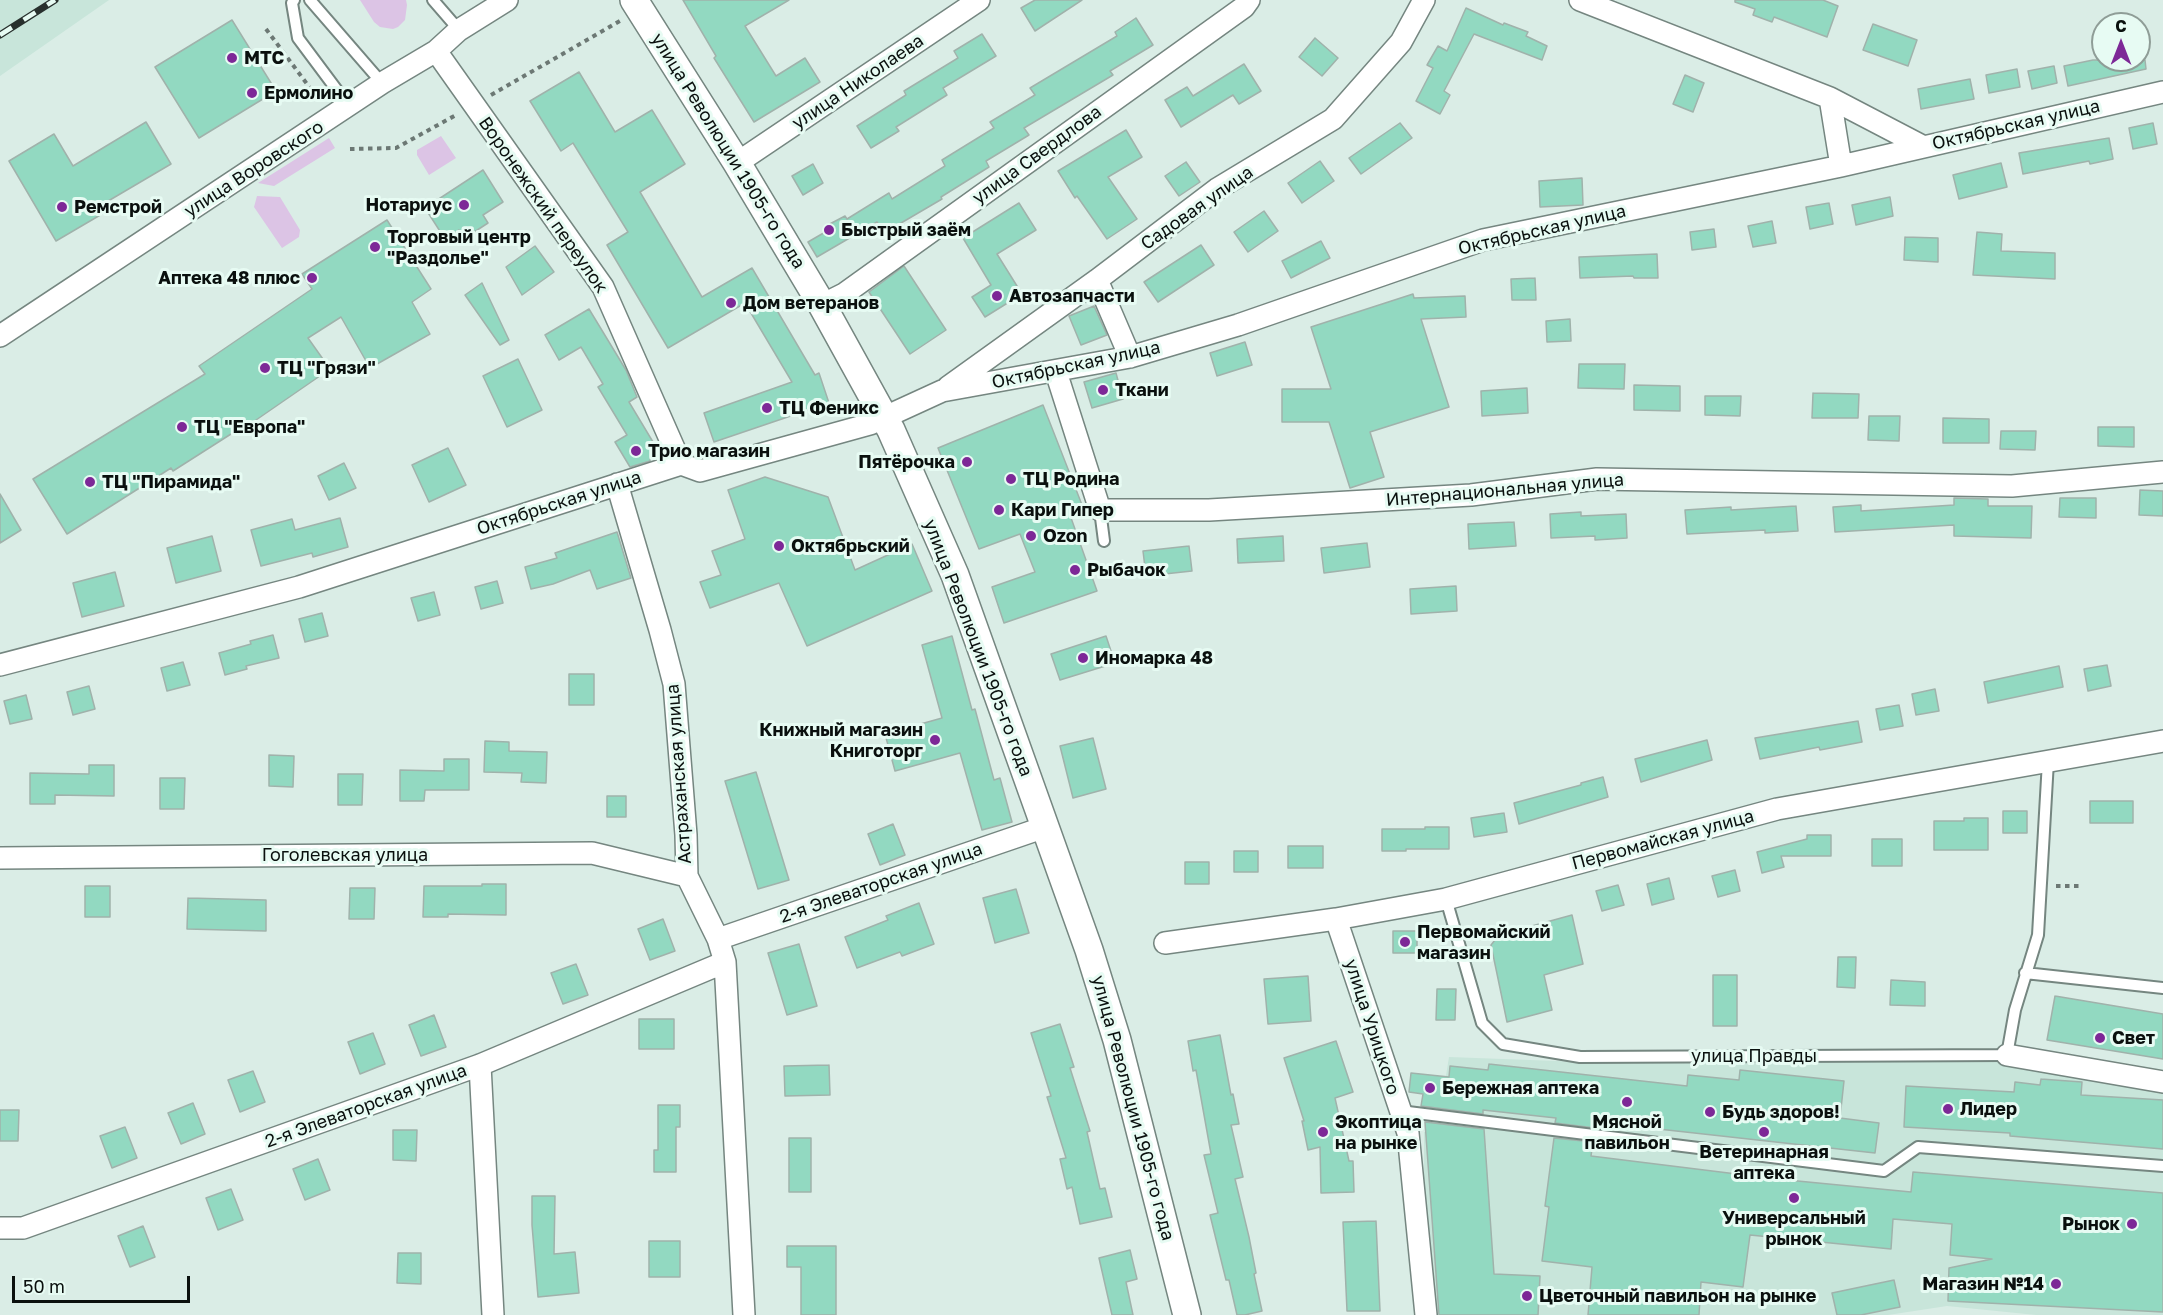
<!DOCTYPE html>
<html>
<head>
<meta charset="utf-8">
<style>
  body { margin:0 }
  #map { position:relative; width:2163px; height:1315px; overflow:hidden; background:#daede6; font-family:"Golos Text",sans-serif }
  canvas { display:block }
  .north { position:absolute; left:2091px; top:12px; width:60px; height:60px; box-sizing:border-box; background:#e7fbf3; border:2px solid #8f9d97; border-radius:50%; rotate:0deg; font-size:16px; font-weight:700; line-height:24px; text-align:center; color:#0a100e }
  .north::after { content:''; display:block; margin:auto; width:21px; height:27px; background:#7d2897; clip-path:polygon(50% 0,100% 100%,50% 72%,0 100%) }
  .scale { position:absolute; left:12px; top:1276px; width:178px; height:27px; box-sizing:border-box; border:3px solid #0a100e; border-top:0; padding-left:8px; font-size:18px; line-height:21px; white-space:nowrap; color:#0a100e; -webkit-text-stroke:4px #e7fbf3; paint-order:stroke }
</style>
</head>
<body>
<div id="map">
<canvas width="2163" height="1315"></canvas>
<div class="north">С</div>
<div class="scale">50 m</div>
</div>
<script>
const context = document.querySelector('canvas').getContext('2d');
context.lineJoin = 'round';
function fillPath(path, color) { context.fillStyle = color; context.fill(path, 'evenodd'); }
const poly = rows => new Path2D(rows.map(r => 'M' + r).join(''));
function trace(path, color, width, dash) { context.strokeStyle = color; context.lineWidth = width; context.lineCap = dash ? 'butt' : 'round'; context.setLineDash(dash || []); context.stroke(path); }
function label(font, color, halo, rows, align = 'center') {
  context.font = font + ' "Golos Text",sans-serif'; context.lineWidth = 6; context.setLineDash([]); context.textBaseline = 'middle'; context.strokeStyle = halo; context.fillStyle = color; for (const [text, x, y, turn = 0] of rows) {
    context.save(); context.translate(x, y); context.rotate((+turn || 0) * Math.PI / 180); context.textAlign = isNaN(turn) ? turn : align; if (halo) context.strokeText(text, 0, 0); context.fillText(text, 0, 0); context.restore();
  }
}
const built = poly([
  [0,0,109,0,0,76],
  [1449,1057,1584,1062,2002,1060,2163,1087,2163,1315,2036,1315,1947,1306,1888,1315,1432,1315,1424,1263,1424,1132,1437,1131]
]);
const green = poly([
  [360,0,406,0,407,5,405,20,398,27,393,29,380,27,374,22],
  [441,136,456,158,429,175,417,155,417,150],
  [329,138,335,148,274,186,258,183],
  [257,196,280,197,300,230,299,237,282,248,254,207]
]);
const building = poly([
  [683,0,789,0,745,26,776,76,805,58,820,82,754,122,714,58,716,56,683,0],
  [1035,0,1082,0,1035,31,1021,8,1035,0],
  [1735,0,1823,0,1838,6,1827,37,1774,17,1772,22,1753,15,1755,9,1735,2,1735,0],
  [1466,8,1503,25,1504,23,1528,32,1526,36,1547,46,1542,60,1474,34,1444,91,1450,95,1440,114,1416,101,1433,68,1427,65,1438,46,1447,51,1466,8],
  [1136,18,1153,45,1110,71,1113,75,1024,128,1029,135,986,161,989,167,941,197,942,199,884,233,877,222,817,257,808,242,827,231,824,227,845,216,847,219,889,193,892,199,945,166,942,160,994,128,990,122,1035,95,1030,88,1117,36,1115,32,1136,18],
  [232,20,276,91,199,138,155,67,232,20],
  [1873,24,1917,40,1908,66,1863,50,1873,24],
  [982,34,996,56,943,88,947,95,896,127,899,131,871,148,857,126,906,95,904,91,958,58,954,51,982,34],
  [1315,38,1338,58,1322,76,1299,57,1315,38],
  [2093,60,2145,60,2146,69,2068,86,2064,66,2093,60],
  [1244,64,1261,91,1239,104,1233,95,1181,127,1165,100,1187,87,1193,96,1244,64],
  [2054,66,2057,83,2032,89,2028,71,2054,66],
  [2017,69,2020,87,1989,93,1986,75,2017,69],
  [579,72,615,132,652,110,685,164,640,192,702,297,752,268,815,375,819,373,829,403,714,442,704,413,792,382,745,303,668,348,607,245,628,232,573,143,561,151,530,101,579,72],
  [1685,75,1704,83,1693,112,1673,104,1685,75],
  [1970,79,1974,99,1921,109,1918,89,1970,79],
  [146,122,171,164,98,207,102,214,56,241,9,161,54,134,73,166,146,122],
  [1400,123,1412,138,1361,174,1349,158,1400,123],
  [2153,123,2157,144,2133,149,2129,128,2153,123],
  [1126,130,1142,157,1108,177,1137,219,1107,239,1077,196,1075,198,1058,171,1126,130],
  [2109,138,2113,159,2090,164,2089,161,2023,174,2019,153,2109,138],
  [1320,161,1334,181,1302,203,1288,183,1320,161],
  [1186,162,1200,182,1179,196,1165,176,1186,162],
  [2001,163,2007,187,1959,199,1953,175,2001,163],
  [813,164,823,183,803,195,792,176,813,164],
  [483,170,503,202,483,215,488,223,465,238,459,230,445,239,425,208,483,170],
  [1582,178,1583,205,1540,207,1539,181,1582,178],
  [1890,197,1893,216,1856,225,1852,205,1890,197],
  [1019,203,1036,230,997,254,1022,294,985,317,972,297,991,285,963,238,1019,203],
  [1829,203,1833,224,1810,229,1806,207,1829,203],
  [1264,211,1278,231,1248,252,1234,232,1264,211],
  [387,220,431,289,412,302,430,334,370,368,341,317,308,338,330,369,243,429,242,427,173,471,171,468,67,534,33,479,205,374,199,366,312,289,302,274,387,220],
  [1772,221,1776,243,1753,247,1748,226,1772,221],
  [1714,229,1716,247,1692,250,1690,232,1714,229],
  [1977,232,2002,234,2001,251,2055,253,2055,279,1973,275,1977,232],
  [1905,237,1938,238,1938,262,1904,260,1905,237],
  [1321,241,1330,258,1291,278,1282,261,1321,241],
  [1201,245,1214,265,1158,302,1144,282,1201,245],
  [535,246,554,272,522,295,506,267,535,246],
  [1657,254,1658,278,1634,278,1633,276,1580,278,1579,257,1657,254],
  [904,266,946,330,910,354,869,292,904,266],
  [1535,278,1536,300,1512,300,1511,279,1535,278],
  [482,283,509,340,500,345,465,295,482,283],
  [1413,294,1414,298,1465,296,1466,317,1421,319,1449,407,1370,432,1384,477,1350,488,1329,422,1282,422,1282,389,1331,389,1311,327,1413,294],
  [1094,306,1107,335,1081,345,1069,316,1094,306],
  [589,309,626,370,637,397,629,402,653,442,650,461,630,467,615,442,627,435,598,387,603,384,581,347,559,360,545,335,589,309],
  [1570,319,1571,341,1547,342,1546,321,1570,319],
  [1245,342,1252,365,1217,376,1210,353,1245,342],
  [518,359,542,410,507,427,483,376,518,359],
  [1579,364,1625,364,1624,389,1578,388,1579,364],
  [1116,373,1123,399,1092,408,1084,382,1116,373],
  [1634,385,1680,386,1680,411,1634,410,1634,385],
  [1527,388,1528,413,1482,416,1481,391,1527,388],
  [1813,393,1859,394,1858,418,1812,418,1813,393],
  [1705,396,1741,396,1740,416,1705,415,1705,396],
  [1043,405,1084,510,1070,515,1097,591,1004,623,992,587,1035,572,1020,534,979,549,938,448,1043,405],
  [1869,416,1900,416,1899,441,1868,440,1869,416],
  [1943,418,1989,419,1989,443,1943,443,1943,418],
  [2098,427,2134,427,2134,447,2098,446,2098,427],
  [2001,431,2036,431,2035,450,2000,449,2001,431],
  [448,448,466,485,429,502,412,465,448,448],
  [344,463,356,488,329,500,318,476,344,463],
  [765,477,828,497,855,570,912,544,932,591,807,646,779,583,710,608,700,582,721,575,712,551,745,539,728,490,765,477],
  [2140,490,2163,491,2163,516,2139,515,2140,490],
  [0,494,21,530,0,543,0,494],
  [1954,498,1988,499,1988,506,2032,506,2031,538,1954,536,1954,525,1835,532,1833,507,1861,505,1861,511,1954,505,1954,498],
  [2060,498,2096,498,2096,518,2059,517,2060,498],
  [1796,506,1798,531,1765,533,1765,530,1687,534,1685,510,1731,507,1731,510,1796,506],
  [1581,512,1581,516,1626,514,1627,538,1595,540,1595,536,1551,538,1550,514,1581,512],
  [340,518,348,547,313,557,312,553,261,566,251,530,292,519,295,530,340,518],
  [1514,522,1516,546,1469,549,1468,524,1514,522],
  [617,532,631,578,597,589,590,570,553,584,531,589,525,567,557,558,555,553,617,532],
  [212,536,221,571,176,583,167,548,212,536],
  [1283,536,1284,561,1238,563,1237,539,1283,536],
  [1367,543,1370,567,1324,573,1321,548,1367,543],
  [1189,546,1192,571,1146,576,1143,551,1189,546],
  [115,572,124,606,82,617,73,583,115,572],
  [497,581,503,603,481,609,475,587,497,581],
  [1456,586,1457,611,1411,614,1410,589,1456,586],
  [434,592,440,615,418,621,411,598,434,592],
  [322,613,328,636,305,642,299,619,322,613],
  [273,635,279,658,246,666,247,669,225,675,219,653,251,644,250,641,273,635],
  [952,636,972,710,975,709,994,780,1000,778,1012,822,982,830,960,753,895,771,885,734,942,718,922,645,952,636],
  [1106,636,1115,663,1060,680,1051,654,1106,636],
  [183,662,190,685,167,691,161,668,183,662],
  [2107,665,2111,686,2088,691,2084,669,2107,665],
  [2059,666,2063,687,1988,703,1984,682,2059,666],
  [569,674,594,674,594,705,569,705,569,674],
  [89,686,95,709,73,715,67,692,89,686],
  [1935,689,1939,711,1916,715,1912,694,1935,689],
  [26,695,32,719,10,724,4,701,26,695],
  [1899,705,1903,726,1880,730,1876,709,1899,705],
  [1858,721,1862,742,1820,750,1819,747,1760,759,1755,738,1858,721],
  [1093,738,1106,789,1073,798,1060,746,1093,738],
  [1707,740,1712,760,1641,782,1635,759,1707,740],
  [485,741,509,742,509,751,547,752,546,783,521,782,522,773,484,772,485,741],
  [269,755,294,756,293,787,269,786,269,755],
  [444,759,469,759,469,790,425,790,424,801,400,801,400,770,444,771,444,759],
  [89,765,114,765,114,796,55,795,55,804,30,804,30,773,89,774,89,765],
  [756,772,789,880,758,889,725,781,756,772],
  [338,774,363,774,362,805,338,805,338,774],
  [1603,777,1608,797,1519,824,1514,803,1581,785,1581,783,1603,777],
  [160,778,185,778,184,809,160,809,160,778],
  [607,796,626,796,626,817,607,817,607,796],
  [2090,801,2133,801,2133,823,2090,823,2090,801],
  [2003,811,2027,811,2027,833,2003,833,2003,811],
  [1504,813,1507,832,1474,837,1471,818,1504,813],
  [1964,818,1988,818,1988,850,1934,850,1934,821,1964,821,1964,818],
  [893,824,905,855,880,865,868,834,893,824],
  [1425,827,1449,827,1449,849,1406,849,1406,851,1382,851,1382,829,1425,829,1425,827],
  [1807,835,1831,835,1831,856,1781,856,1784,867,1762,873,1757,852,1807,839,1807,835],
  [1872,839,1902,839,1902,866,1872,866,1872,839],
  [1288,846,1323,846,1323,868,1288,868,1288,846],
  [1234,851,1258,851,1258,872,1234,872,1234,851],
  [1185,862,1209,862,1209,884,1185,884,1185,862],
  [1735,870,1740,891,1718,897,1712,876,1735,870],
  [1669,878,1674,899,1652,905,1647,884,1669,878],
  [482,884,506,884,506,915,448,914,448,917,423,917,424,886,482,886,482,884],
  [1618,885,1624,905,1602,911,1596,891,1618,885],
  [85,886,110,886,110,917,85,917,85,886],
  [350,888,375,888,374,919,349,919,350,888],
  [1016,889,1029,933,995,943,983,898,1016,889],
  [188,898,266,900,266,931,187,929,188,898],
  [919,903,934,944,902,956,900,952,857,968,845,937,888,920,886,916,919,903],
  [1572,915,1583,964,1544,975,1552,1010,1507,1022,1491,945,1499,935,1572,915],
  [663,919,675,951,650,960,638,929,663,919],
  [1393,931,1417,931,1417,953,1393,953,1393,931],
  [799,944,817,1006,787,1015,768,953,799,944],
  [1838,957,1856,957,1855,988,1837,987,1838,957],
  [576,964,588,995,563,1004,551,973,576,964],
  [1713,975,1737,975,1737,1026,1713,1026,1713,975],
  [1308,976,1311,1021,1268,1024,1264,979,1308,976],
  [1891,980,1925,982,1925,1006,1890,1005,1891,980],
  [1437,989,1456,989,1455,1020,1436,1020,1437,989],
  [2055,996,2163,1014,2163,1059,2047,1040,2055,996],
  [434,1015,446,1047,421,1056,409,1025,434,1015],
  [639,1019,674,1019,674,1049,639,1049,639,1019],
  [1060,1024,1074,1067,1070,1068,1090,1131,1087,1132,1100,1189,1105,1188,1112,1217,1080,1224,1072,1187,1067,1189,1060,1159,1066,1158,1047,1097,1051,1096,1031,1033,1060,1024],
  [373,1033,385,1064,360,1074,348,1042,373,1033],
  [1220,1035,1231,1095,1233,1094,1239,1124,1231,1125,1243,1177,1235,1179,1249,1237,1256,1273,1254,1274,1262,1311,1245,1315,1237,1315,1229,1280,1226,1280,1210,1215,1218,1213,1204,1155,1211,1154,1196,1070,1193,1071,1188,1041,1220,1035],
  [1336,1041,1353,1092,1335,1098,1349,1161,1353,1161,1354,1192,1321,1193,1320,1147,1308,1150,1302,1121,1304,1121,1284,1058,1336,1041],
  [1489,1064,1687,1086,1688,1075,1739,1080,1740,1070,1844,1081,1840,1118,1879,1123,1875,1153,1595,1122,1595,1128,1555,1123,1556,1118,1483,1110,1483,1114,1421,1106,1423,1094,1409,1092,1411,1073,1449,1077,1450,1066,1488,1070,1489,1064],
  [829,1065,830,1095,785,1096,784,1066,829,1065],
  [253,1071,265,1102,240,1112,228,1080,253,1071],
  [2041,1079,2082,1082,2081,1095,2163,1100,2163,1149,2010,1136,2010,1133,1904,1127,1906,1086,2014,1092,2015,1082,2040,1085,2041,1079],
  [193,1103,205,1134,181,1144,168,1113,193,1103],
  [658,1105,680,1105,680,1127,676,1127,676,1172,654,1172,654,1150,658,1150,658,1105],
  [0,1110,19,1110,18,1141,0,1141,0,1110],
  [1425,1122,1484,1129,1494,1274,1540,1276,1538,1315,1439,1315,1425,1122],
  [125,1127,137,1158,112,1168,100,1136,125,1127],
  [393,1130,417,1130,416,1161,393,1160,393,1130],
  [789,1138,811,1138,811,1192,789,1192,789,1138],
  [1554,1138,1593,1142,1591,1156,1777,1179,1911,1192,1913,1172,2163,1193,2163,1312,1948,1301,1949,1268,1992,1259,1950,1255,1952,1224,1893,1219,1891,1249,1750,1235,1743,1287,1701,1282,1699,1315,1588,1315,1592,1267,1542,1261,1549,1207,1545,1206,1554,1138],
  [318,1159,330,1190,305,1200,293,1169,318,1159],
  [231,1189,243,1220,218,1230,206,1198,231,1189],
  [532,1196,555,1196,554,1254,575,1252,579,1293,538,1297,532,1225,532,1196],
  [1376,1221,1380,1311,1347,1311,1343,1222,1376,1221],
  [143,1226,155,1257,130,1267,118,1236,143,1226],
  [649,1241,680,1241,680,1277,649,1277,649,1241],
  [787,1246,836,1246,836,1315,801,1315,801,1267,787,1267,787,1246],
  [1130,1250,1137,1279,1126,1282,1133,1315,1112,1315,1099,1258,1130,1250],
  [398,1253,421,1253,421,1284,397,1283,398,1253],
  [1894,1280,1900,1307,1861,1315,1837,1315,1832,1293,1894,1280]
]);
const path = poly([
  [266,29,313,92],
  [491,95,620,21],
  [350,149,396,148,456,115],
  [2056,886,2082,886]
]);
const service = poly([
  [294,0,292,3,298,38,348,105],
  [310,0,382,83],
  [433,0,459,30],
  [1100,510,1104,541],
  [1446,899,1482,1023,1503,1044,1580,1057,2007,1055,2015,1010,2038,935,2048,761],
  [2025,973,2163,988],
  [1400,1111,1884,1171,1918,1147,2163,1166]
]);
const minor = poly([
  [1580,0,1830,98],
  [436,51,603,287,681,464],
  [737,163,979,0],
  [1841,166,1830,98,1922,146],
  [1097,280,1130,357],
  [822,305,844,294,1244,7,1249,0],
  [0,336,382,83,436,51,459,30,507,0],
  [1056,372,1100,510,1209,510,1471,495,1597,479,2012,486,2163,472],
  [948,387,1097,280,1217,189,1333,119,1401,42,1424,0],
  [617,484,660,630,674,684,686,835,687,876,718,939,725,962,744,1315],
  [0,665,299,587,681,464,700,471,870,424,942,391,1130,357,1238,325,1483,240,1841,166,2163,92],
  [0,858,592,853,687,876],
  [1336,919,1408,1133,1426,1315],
  [718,939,1045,827],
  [1165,943,1336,919,1446,899,1777,809,2163,741],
  [2007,1055,2163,1082],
  [480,1065,493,1315],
  [0,1228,23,1228,480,1065,725,962]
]);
const tertiary = poly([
  [634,0,737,163,822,305,891,430,955,575,1089,950,1117,1040,1187,1315]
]);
const rail = poly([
  [0,35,55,0]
]);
const markers = [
  [232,58,6,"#7d2897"],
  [252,93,6,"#7d2897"],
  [464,205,6,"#7d2897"],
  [62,207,6,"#7d2897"],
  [829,230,6,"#7d2897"],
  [375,247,6,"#7d2897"],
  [312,278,6,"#7d2897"],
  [997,296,6,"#7d2897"],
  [731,303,6,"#7d2897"],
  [265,368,6,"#7d2897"],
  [1103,390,6,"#7d2897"],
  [767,408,6,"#7d2897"],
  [182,427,6,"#7d2897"],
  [636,451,6,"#7d2897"],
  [967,462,6,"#7d2897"],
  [1011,479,6,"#7d2897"],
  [90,482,6,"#7d2897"],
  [999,510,6,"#7d2897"],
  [1031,536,6,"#7d2897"],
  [779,546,6,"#7d2897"],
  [1075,570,6,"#7d2897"],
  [1083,658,6,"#7d2897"],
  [935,740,6,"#7d2897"],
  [1405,942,6,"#7d2897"],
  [2100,1038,6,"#7d2897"],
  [1430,1088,6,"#7d2897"],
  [1627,1102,6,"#7d2897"],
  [1948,1109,6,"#7d2897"],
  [1710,1112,6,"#7d2897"],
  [1323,1132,6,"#7d2897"],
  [1764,1132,6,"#7d2897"],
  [1794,1198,6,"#7d2897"],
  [2132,1224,6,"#7d2897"],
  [2056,1284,6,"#7d2897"],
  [1527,1296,6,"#7d2897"]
];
const poiNames = [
  ["МТС",244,58],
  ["Ермолино",264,93],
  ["Нотариус",452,205,"right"],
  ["Ремстрой",74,207],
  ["Быстрый заём",841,230],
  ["Торговый центр",387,237],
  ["\"Раздолье\"",387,258],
  ["Аптека 48 плюс",300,278,"right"],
  ["Автозапчасти",1009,296],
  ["Дом ветеранов",743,303],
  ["ТЦ \"Грязи\"",277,368],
  ["Ткани",1115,390],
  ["ТЦ Феникс",779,408],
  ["ТЦ \"Европа\"",194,427],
  ["Трио магазин",648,451],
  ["Пятёрочка",955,462,"right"],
  ["ТЦ Родина",1023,479],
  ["ТЦ \"Пирамида\"",102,482],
  ["Кари Гипер",1011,510],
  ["Ozon",1043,536],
  ["Октябрьский",791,546],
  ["Рыбачок",1087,570],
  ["Иномарка 48",1095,658],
  ["Книжный магазин",923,730,"right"],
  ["Книготорг",923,751,"right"],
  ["Первомайский",1417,932],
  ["магазин",1417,953],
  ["Свет",2112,1038],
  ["Бережная аптека",1442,1088],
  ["Лидер",1960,1109],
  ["Будь здоров!",1722,1112],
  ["Экоптица",1335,1122],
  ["на рынке",1335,1143],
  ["Мясной",1627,1122,"center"],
  ["павильон",1627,1143,"center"],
  ["Ветеринарная",1764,1152,"center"],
  ["аптека",1764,1173,"center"],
  ["Универсальный",1794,1218,"center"],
  ["рынок",1794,1239,"center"],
  ["Рынок",2120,1224,"right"],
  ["Магазин №14",2044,1284,"right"],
  ["Цветочный павильон на рынке",1539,1296]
];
const streetNames = [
  ["улица Николаева",858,82,-34],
  ["Октябрьская улица",2016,125,-13],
  ["улица Революции 1905-го года",728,151,58],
  ["улица Свердлова",1037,155,-36],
  ["улица Воровского",254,169,-33],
  ["Воронежский переулок",543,205,55],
  ["Садовая улица",1197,208,-35],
  ["Октябрьская улица",1542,230,-13],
  ["Октябрьская улица",1076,365,-12],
  ["Интернациональная улица",1505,490,-5],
  ["Октябрьская улица",559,503,-18],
  ["улица Революции 1905-го года",978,648,69],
  ["Астраханская улица",679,774,-94],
  ["Первомайская улица",1663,840,-15],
  ["Гоголевская улица",345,855],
  ["2-я Элеваторская улица",881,883,-19],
  ["улица Урицкого",1372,1027,72],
  ["улица Правды",1754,1056],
  ["2-я Элеваторская улица",366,1106,-20],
  ["улица Революции 1905-го года",1133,1108,75]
];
fillPath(built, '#c8e5da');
fillPath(green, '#dcc4e5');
fillPath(building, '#92d9c1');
trace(building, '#a0b2ab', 1.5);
trace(service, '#758680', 14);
trace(minor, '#758680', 24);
trace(tertiary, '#758680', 30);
trace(path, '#6c7874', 4, [4.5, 4.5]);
trace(service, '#fff', 10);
trace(minor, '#fff', 21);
trace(tertiary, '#fff', 27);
trace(rail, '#28302d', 7);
trace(rail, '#e7fbf3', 4.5, [14]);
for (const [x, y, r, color] of markers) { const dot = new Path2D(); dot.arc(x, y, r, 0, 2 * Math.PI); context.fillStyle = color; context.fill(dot); trace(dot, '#e7fbf3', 2); }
label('bold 18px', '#0a100e', '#e7fbf3', poiNames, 'left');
label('18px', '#0a100e', '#e7fbf3', streetNames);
</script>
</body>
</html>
